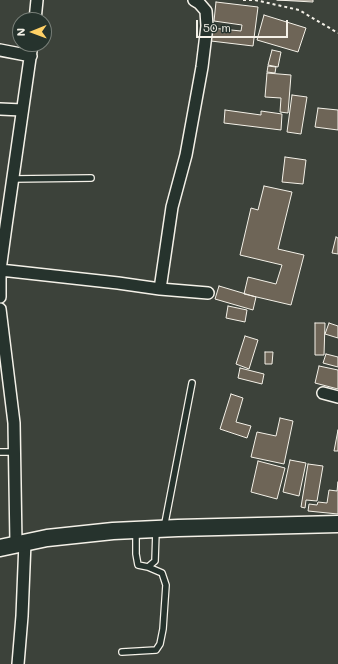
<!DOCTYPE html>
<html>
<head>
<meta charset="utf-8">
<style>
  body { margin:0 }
  #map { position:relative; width:338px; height:664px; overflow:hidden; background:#3c423a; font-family:Mali,sans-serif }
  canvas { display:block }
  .north { position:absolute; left:12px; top:12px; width:40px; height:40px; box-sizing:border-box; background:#26332d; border:1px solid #787f78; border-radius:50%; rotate:269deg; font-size:11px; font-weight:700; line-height:16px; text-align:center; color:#f4f1e8 }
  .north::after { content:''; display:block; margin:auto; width:14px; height:18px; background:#ffd166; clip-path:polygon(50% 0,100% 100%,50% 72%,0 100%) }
  .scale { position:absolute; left:196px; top:20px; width:92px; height:18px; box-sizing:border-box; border:2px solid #f4f1e8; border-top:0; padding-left:5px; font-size:12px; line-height:14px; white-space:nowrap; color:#f4f1e8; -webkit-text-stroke:3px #26332d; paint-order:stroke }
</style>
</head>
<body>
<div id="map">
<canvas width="338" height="664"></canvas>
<div class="north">N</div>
<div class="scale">50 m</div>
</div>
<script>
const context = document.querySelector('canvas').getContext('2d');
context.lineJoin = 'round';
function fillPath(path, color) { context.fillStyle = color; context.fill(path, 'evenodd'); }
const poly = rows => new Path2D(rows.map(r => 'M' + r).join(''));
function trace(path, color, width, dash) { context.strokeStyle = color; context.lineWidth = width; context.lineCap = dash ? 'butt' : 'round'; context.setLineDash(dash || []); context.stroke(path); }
const building = poly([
  [277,0,313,0,313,2,277,0],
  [216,2,258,7,253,46,211,41,212,28,241,31,242,25,214,21,216,2],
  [264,15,306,28,298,52,257,40,264,15],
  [272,50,281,52,278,67,268,65,272,50],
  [268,66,276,67,275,73,267,72,268,66],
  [267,73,291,75,288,113,280,112,281,98,265,97,267,73],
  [292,95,307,97,301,134,287,132,292,95],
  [318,108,338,110,338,130,315,127,318,108],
  [225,110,261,115,261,111,282,114,281,130,224,123,225,110],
  [285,157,306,160,303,184,282,182,285,157],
  [264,186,292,192,278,249,304,255,291,305,244,294,248,277,276,284,282,265,240,255,251,208,258,210,264,186],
  [336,237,338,238,338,254,332,253,336,237],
  [219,286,256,297,253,310,215,299,219,286],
  [228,306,247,310,245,322,226,318,228,306],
  [315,323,325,323,324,355,315,355,315,323],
  [329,323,338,326,338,338,325,334,329,323],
  [245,336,258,340,249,369,236,364,245,336],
  [265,352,273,352,272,364,265,364,265,352],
  [326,354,338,357,338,367,323,363,326,354],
  [319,366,338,370,338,389,315,383,319,366],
  [240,368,264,374,262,384,238,378,240,368],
  [231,394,243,398,236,422,251,426,247,438,220,429,231,394],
  [280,418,293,421,284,464,251,457,257,432,276,436,280,418],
  [338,430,338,451,334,451,338,430],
  [290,460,306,463,299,496,283,492,290,460],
  [258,461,285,468,277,499,251,492,258,461],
  [308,464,323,466,317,501,306,500,305,508,301,507,308,464],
  [338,482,338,514,308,511,309,504,317,505,318,502,327,503,329,490,337,491,338,482]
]);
const path = poly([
  [243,0,255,0,299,10,338,33]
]);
const service = poly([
  [13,179,91,178],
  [0,452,14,452],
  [164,528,192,383],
  [136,532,136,554,138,565,148,567,155,561,156,531],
  [122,652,156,650,160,644,163,629,166,585,162,573,148,567]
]);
const minor = poly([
  [35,20,37,0],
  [0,50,31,56],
  [0,109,22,110],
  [0,270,118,283,160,289,208,293],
  [160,289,172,207,186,155,202,67,207,26,206,11,199,3,194,0],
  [0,297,0,270,6,226,32,44],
  [0,309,14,423,16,544],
  [323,393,338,397],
  [18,664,22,616,25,542]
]);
const secondary = poly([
  [0,548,47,538,113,531,178,528,338,524]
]);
fillPath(building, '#6e6557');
trace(building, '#f4f1e8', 1);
trace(service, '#f4f1e8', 8);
trace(minor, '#f4f1e8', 14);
trace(secondary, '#f4f1e8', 19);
trace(path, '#f4f1e8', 2, [3, 3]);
trace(service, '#26332d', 5.5);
trace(minor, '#26332d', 11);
trace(secondary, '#26332d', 16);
</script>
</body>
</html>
